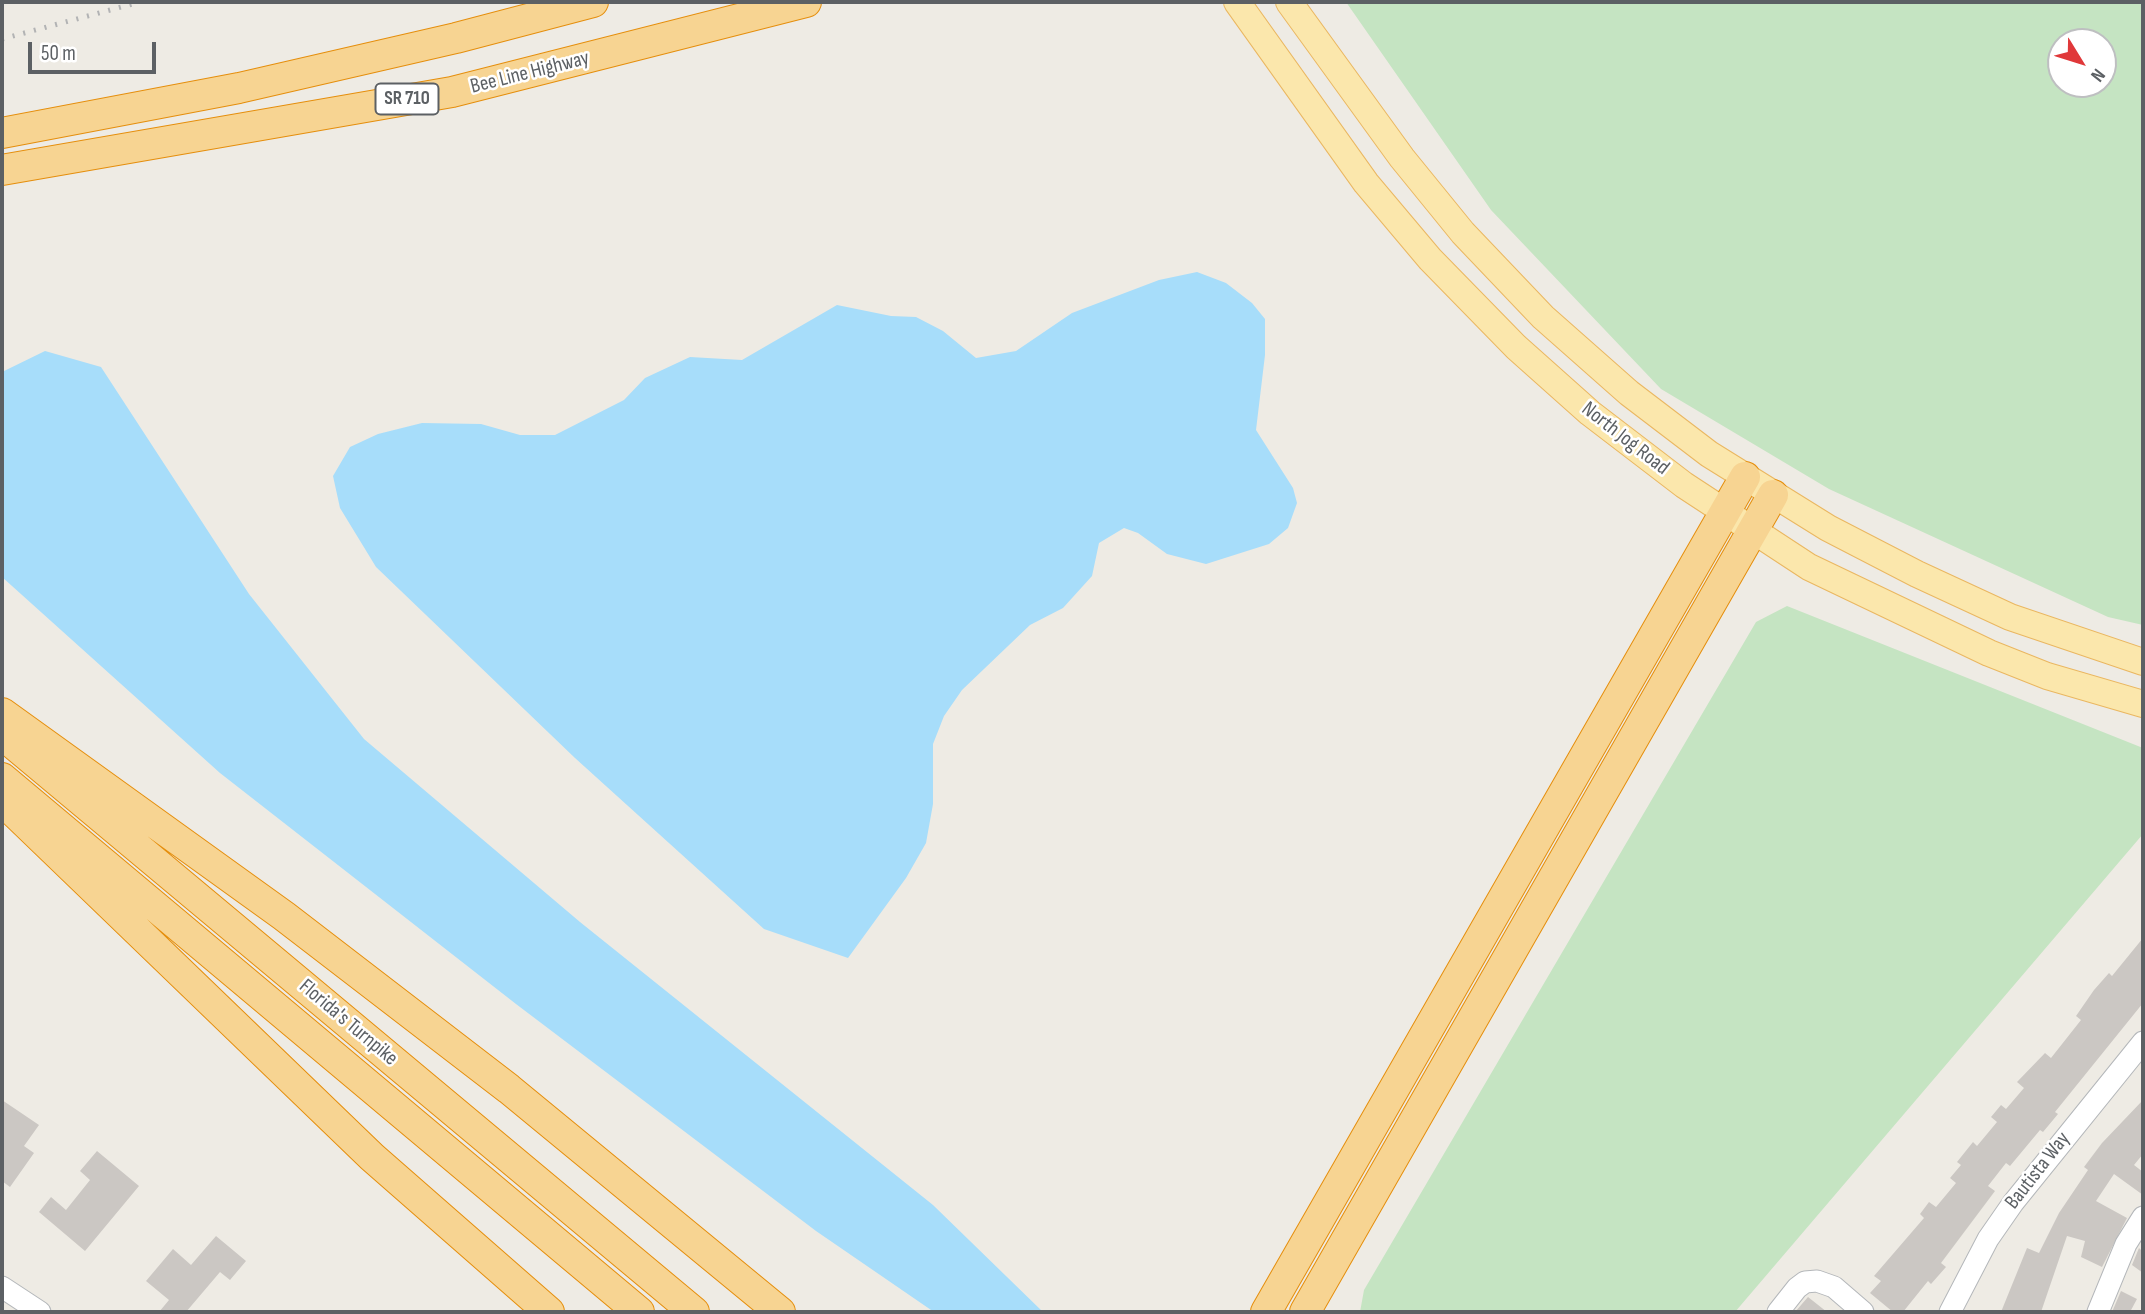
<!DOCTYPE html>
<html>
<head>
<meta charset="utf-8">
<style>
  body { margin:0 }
  #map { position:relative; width:2145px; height:1314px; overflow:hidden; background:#eeebe4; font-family:"Sofia Sans Condensed",sans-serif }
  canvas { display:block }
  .frame { position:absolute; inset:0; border:4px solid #5c6064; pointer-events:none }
  .north { position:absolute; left:2047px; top:28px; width:70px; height:70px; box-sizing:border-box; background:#fff; border:2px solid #bebfc1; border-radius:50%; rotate:128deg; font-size:19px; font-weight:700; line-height:28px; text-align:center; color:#5c6064 }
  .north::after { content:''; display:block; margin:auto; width:24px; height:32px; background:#e0383a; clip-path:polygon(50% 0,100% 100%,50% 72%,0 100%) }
  .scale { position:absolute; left:28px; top:42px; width:128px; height:32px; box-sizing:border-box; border:4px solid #5c6064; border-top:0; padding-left:9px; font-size:21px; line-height:24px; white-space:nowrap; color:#5c6064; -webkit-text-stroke:5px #fff; paint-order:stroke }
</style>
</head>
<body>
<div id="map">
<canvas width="2145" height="1314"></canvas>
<div class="frame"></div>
<div class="north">N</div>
<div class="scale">50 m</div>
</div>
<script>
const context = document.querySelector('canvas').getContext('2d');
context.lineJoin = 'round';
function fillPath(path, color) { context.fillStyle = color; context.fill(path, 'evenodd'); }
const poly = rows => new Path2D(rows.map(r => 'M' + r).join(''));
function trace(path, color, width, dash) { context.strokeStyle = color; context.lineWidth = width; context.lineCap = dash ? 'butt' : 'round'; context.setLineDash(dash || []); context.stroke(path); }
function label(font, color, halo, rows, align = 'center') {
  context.font = font + ' "Sofia Sans Condensed",sans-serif'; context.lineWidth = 5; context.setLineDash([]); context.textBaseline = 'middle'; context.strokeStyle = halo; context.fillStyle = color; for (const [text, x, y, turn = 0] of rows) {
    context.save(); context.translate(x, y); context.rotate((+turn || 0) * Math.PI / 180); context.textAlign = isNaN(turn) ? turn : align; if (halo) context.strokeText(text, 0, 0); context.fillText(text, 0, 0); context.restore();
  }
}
const green = poly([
  [1346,2,2143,2,2143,625,2108,617,1829,489,1661,389,1491,210],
  [2061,42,2103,42,2103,84,2061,84],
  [1787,606,2143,748,2143,834,1735,1312,1360,1312,1364,1290,1756,622]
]);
const water = poly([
  [1197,272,1226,283,1252,303,1265,319,1265,355,1256,430,1293,488,1297,503,1288,528,1269,544,1206,564,1167,554,1138,533,1124,528,1099,543,1092,576,1063,608,1030,625,962,690,944,716,933,744,933,804,926,843,906,878,848,958,764,929,575,758,376,567,340,508,333,476,350,447,378,434,422,423,481,424,520,435,555,435,624,400,645,378,690,357,742,360,837,305,891,316,916,317,943,331,976,358,1016,351,1072,313,1159,280],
  [45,351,101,367,249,594,364,739,580,922,933,1205,1043,1312,934,1312,816,1231,516,1004,220,773,2,577,2,372]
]);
const building = poly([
  [2143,938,2143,1003,2055,1112,2058,1114,2043,1132,2040,1130,2010,1166,2006,1163,1988,1186,1995,1191,1941,1263,1946,1267,1931,1284,1928,1281,1903,1312,1893,1312,1870,1293,1881,1281,1874,1276,1924,1218,1920,1214,1929,1202,1936,1207,1956,1183,1950,1178,1961,1165,1957,1162,1973,1142,1977,1146,1997,1122,1991,1117,2001,1105,2006,1109,2024,1088,2017,1082,2045,1053,2051,1058,2081,1020,2076,1016,2094,990,2109,973,2112,976],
  [2,1100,39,1125,24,1146,34,1153,10,1187,2,1181],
  [2143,1100,2143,1154,2134,1165,2143,1172,2143,1195,2114,1174,2096,1201,2127,1218,2102,1267,2081,1257,2085,1241,2067,1236,2041,1312,2001,1312,2027,1248,2039,1253,2059,1213,2088,1170,2084,1167,2102,1143],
  [97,1151,139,1186,85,1251,39,1212,51,1197,66,1210,90,1180,80,1171],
  [216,1236,246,1261,230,1280,220,1272,186,1312,159,1312,169,1300,146,1281,173,1249,191,1265],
  [2139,1248,2143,1252,2143,1273,2132,1265],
  [2121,1291,2137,1299,2130,1312,2112,1312],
  [1808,1297,1827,1312,1795,1312]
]);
const minor = poly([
  [2,1287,40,1312],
  [1778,1312,1797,1288,1805,1282,1817,1281,1834,1287,1863,1312],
  [1950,1312,1988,1239,2013,1203,2143,1042],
  [2098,1312,2126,1244,2143,1217]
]);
const major = poly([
  [1237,2,1366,183,1430,259,1516,347,1590,413,1684,485,1809,567,1989,653,2047,676,2143,704],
  [1289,2,1402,158,1463,233,1543,317,1629,393,1709,454,1828,528,1917,574,2010,617,2143,662]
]);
const highway = poly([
  [2,133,239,88,456,38,593,2],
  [2,170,452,92,806,2],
  [2,713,284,916,509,1089,780,1312],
  [4,736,694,1312],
  [2,778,639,1312],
  [10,808,372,1157,549,1312],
  [1266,1312,1745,477],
  [1305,1312,1773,495]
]);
const rail = poly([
  [2,39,140,2]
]);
const shields = [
  [407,99,63]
];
const shieldNames = [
  ["SR 710",407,99]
];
const streetNames = [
  ["Bee Line Highway",530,73,-14],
  ["North Jog Road",1625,439,38],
  ["Florida's Turnpike",348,1023,40],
  ["Bautista Way",2038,1171,-52]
];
fillPath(green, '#c5e4c2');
fillPath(water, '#a7ddfa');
fillPath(building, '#cbc7c3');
trace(minor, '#b4b7ba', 23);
trace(major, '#eab761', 28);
trace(highway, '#e58e0c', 32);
trace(minor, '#fff', 21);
trace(major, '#fbe7ac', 26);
trace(highway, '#f7d492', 30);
trace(rail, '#b2b3b4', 5, [2, 9]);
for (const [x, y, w] of shields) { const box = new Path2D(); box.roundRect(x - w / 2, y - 15.5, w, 31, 5); context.fillStyle = '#fff'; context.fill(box); trace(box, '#5c6064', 2); }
label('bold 19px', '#5c6064', null, shieldNames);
label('21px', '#5c6064', '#fff', streetNames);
</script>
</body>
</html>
